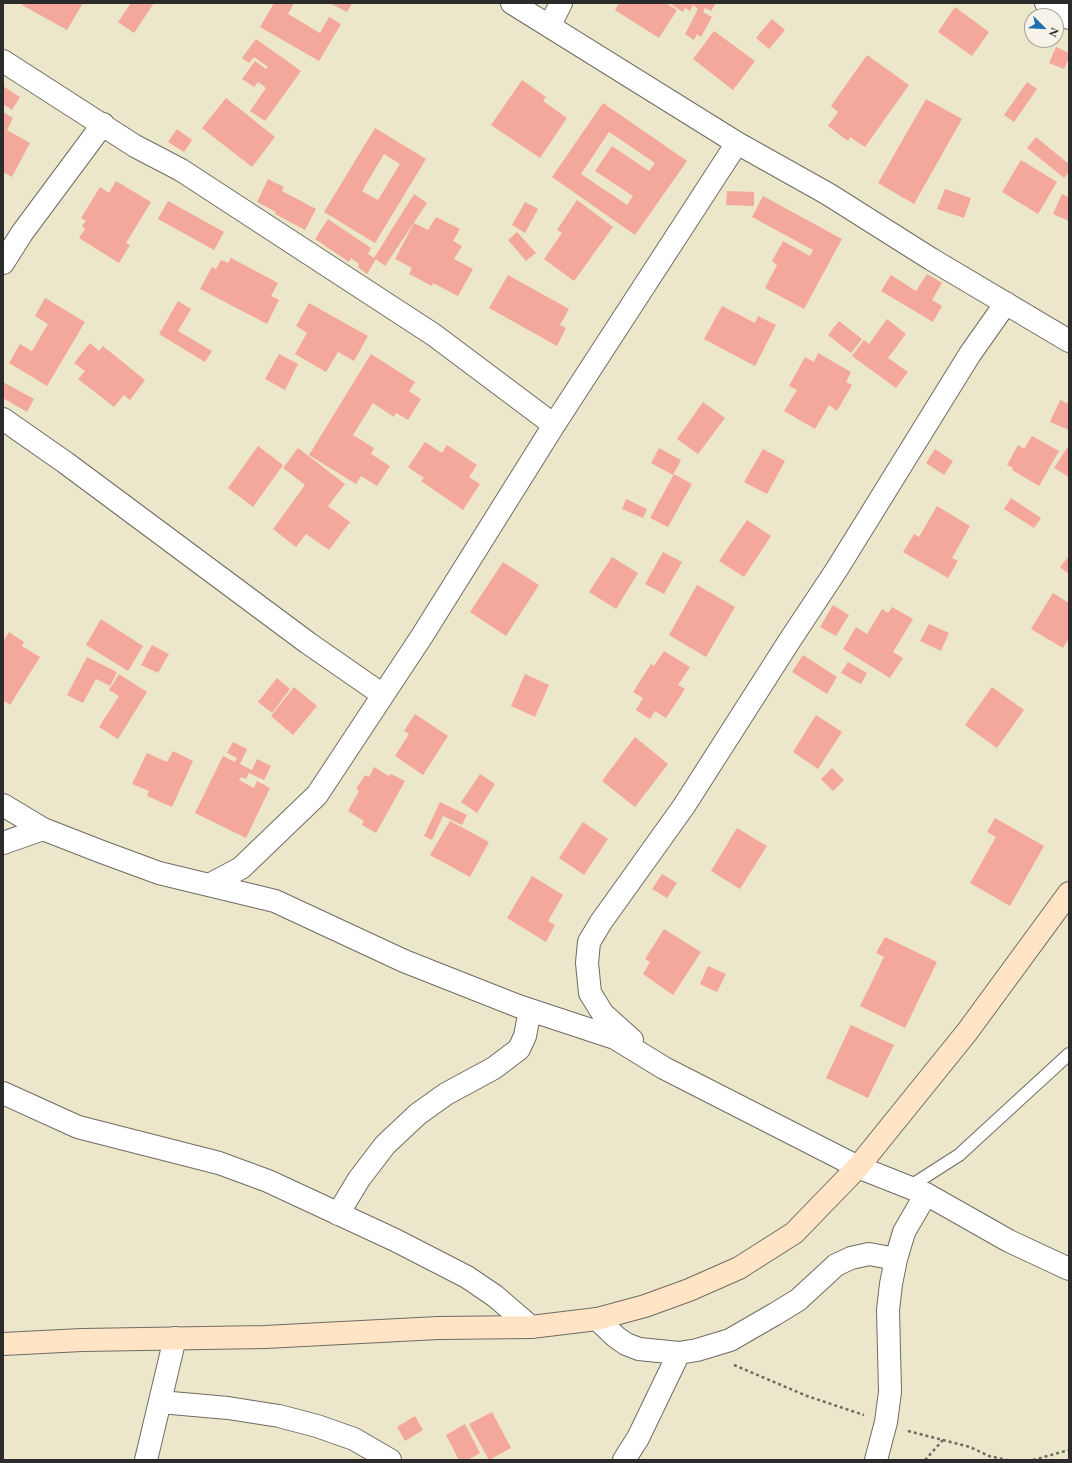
<!DOCTYPE html>
<html>
<head>
<meta charset="utf-8">
<style>
  body { margin:0 }
  #map { position:relative; width:1072px; height:1463px; overflow:hidden; background:#ece6ca; font-family:"EB Garamond",serif }
  canvas { display:block }
  .frame { position:absolute; inset:0; border:4px solid #2b2b2b; pointer-events:none }
  .north { position:absolute; left:1024px; top:8px; width:40px; height:40px; box-sizing:border-box; background:#f7f3e8; border:1px solid #a5a39c; border-radius:50%; rotate:114deg; font-size:11px; font-weight:700; line-height:16px; text-align:center; color:#2b2b2b }
  .north::after { content:''; display:block; margin:auto; width:14px; height:18px; background:#1f6fb2; clip-path:polygon(50% 0,100% 100%,50% 72%,0 100%) }
</style>
</head>
<body>
<div id="map">
<canvas width="1072" height="1463"></canvas>
<div class="frame"></div>
<div class="north">N</div>
</div>
<script>
const context = document.querySelector('canvas').getContext('2d');
context.lineJoin = 'round';
function fillPath(path, color) { context.fillStyle = color; context.fill(path, 'evenodd'); }
const poly = rows => new Path2D(rows.map(r => 'M' + r).join(''));
function trace(path, color, width, dash) { context.strokeStyle = color; context.lineWidth = width; context.lineCap = dash ? 'butt' : 'round'; context.setLineDash(dash || []); context.stroke(path); }
const building = poly([
  [23,3,83,3,67,30,22,5],
  [131,3,154,3,134,33,118,22],
  [274,3,294,3,288,14,320,33,329,17,341,24,319,61,260,27],
  [330,3,352,3,347,12],
  [619,3,666,3,677,10,659,38,615,10],
  [669,3,716,3,711,11,705,8,703,12,712,17,701,37,697,34,694,40,685,34,698,9,693,5,690,11,685,8,683,12],
  [955,7,989,32,972,56,938,32],
  [772,19,785,30,769,49,756,38],
  [714,31,755,61,733,90,693,59],
  [256,39,301,71,265,121,250,111,266,88,258,82,254,87,242,79,255,61,266,69,268,67,254,57,249,63,242,58],
  [1056,47,1069,53,1069,58,1064,69,1049,63],
  [867,55,909,85,865,147,850,137,848,141,828,126,838,112,831,106],
  [522,80,546,97,543,101,567,118,540,158,491,125],
  [1027,82,1037,89,1014,122,1004,115],
  [3,86,20,97,12,110,3,104],
  [226,98,275,137,252,167,202,128],
  [926,99,962,119,914,204,878,183],
  [603,103,687,161,635,235,552,177],
  [609,132,655,163,649,171,612,146,595,171,633,196,627,205,581,174],
  [3,112,13,118,7,130,30,143,12,177,3,172],
  [375,128,426,159,375,243,324,212],
  [384,154,400,164,378,200,362,191],
  [177,129,192,140,184,152,168,142],
  [1036,137,1069,164,1069,172,1064,178,1027,148],
  [1021,160,1057,182,1038,214,1002,192],
  [268,179,284,187,282,191,316,209,305,230,275,214,276,212,257,202],
  [116,181,151,202,126,243,130,245,119,263,79,238,85,229,82,226,86,221,81,218,100,187,109,193],
  [945,189,971,198,964,218,937,209],
  [727,191,754,192,754,206,726,205],
  [414,194,427,203,385,266,376,259,367,274,358,267,359,264,351,258,349,262,315,239,328,219,371,248,368,254,374,258],
  [1062,194,1069,197,1069,221,1053,214],
  [763,196,842,239,804,309,765,288,777,265,772,261,783,241,810,256,813,250,752,217],
  [577,200,613,227,574,281,544,259,562,233,557,230],
  [168,201,224,232,214,250,158,219],
  [525,202,538,209,525,233,512,225],
  [436,217,460,229,453,241,462,246,454,259,473,269,458,296,433,283,432,286,409,274,412,268,395,259,414,223,428,230],
  [517,232,536,253,526,261,508,240],
  [231,258,278,283,271,296,279,300,267,324,200,289,212,267,216,269,221,260,228,263],
  [927,274,942,283,932,300,942,306,933,322,881,291,891,275,916,291],
  [508,275,569,309,560,325,566,328,557,346,489,308],
  [45,298,85,322,47,386,9,363,20,344,32,351,48,324,35,316],
  [178,301,191,309,178,331,212,351,205,362,159,334],
  [309,303,368,336,354,361,338,352,326,372,295,354,307,333,296,326],
  [722,306,755,323,758,316,776,325,755,366,704,339],
  [887,319,906,334,888,358,908,372,896,388,852,356,864,340,869,344],
  [839,321,862,339,851,353,828,335],
  [90,343,99,351,103,346,145,380,130,400,124,395,114,407,78,379,85,371,74,363],
  [818,353,851,372,846,382,852,385,837,411,829,405,815,429,784,411,797,390,789,386,805,357,814,362],
  [279,354,298,364,285,390,265,379],
  [371,354,415,382,409,391,421,399,408,420,396,413,394,417,373,403,353,435,374,448,371,454,390,466,377,486,361,476,356,484,309,455],
  [3,382,34,399,27,412,3,398],
  [1060,400,1069,404,1069,430,1050,422],
  [703,402,725,418,698,454,677,439],
  [1032,436,1059,451,1039,486,1012,470,1013,468,1007,465,1018,445,1024,449],
  [425,442,442,453,447,445,477,465,469,477,480,484,463,510,421,481,424,478,408,467],
  [1069,445,1069,477,1054,468],
  [258,446,283,465,253,507,228,488],
  [298,448,345,484,328,506,350,522,329,550,306,534,296,547,273,529,305,485,283,468],
  [659,448,681,460,673,475,651,463],
  [763,449,785,461,767,494,744,482],
  [935,449,953,461,944,475,926,463],
  [674,474,692,484,668,527,650,518],
  [1011,498,1041,518,1034,528,1004,509],
  [626,499,647,509,643,518,622,509],
  [937,506,970,526,952,558,958,561,948,578,903,552,914,534,919,537],
  [747,520,771,536,744,577,719,561],
  [663,552,682,562,664,594,645,584],
  [1069,556,1069,574,1060,567],
  [612,557,638,573,616,609,589,592],
  [503,562,539,585,506,636,470,612],
  [697,585,735,607,706,657,669,635],
  [1053,593,1069,603,1069,638,1063,648,1031,629],
  [833,605,849,615,836,636,820,627],
  [892,607,913,619,893,652,903,658,890,678,843,649,856,627,867,634,882,609,888,613],
  [101,619,143,646,128,671,86,645],
  [929,624,949,633,941,651,920,641],
  [9,632,24,642,22,646,40,657,10,705,3,700,3,642],
  [152,645,169,654,158,673,141,665],
  [664,651,690,667,678,685,685,689,666,718,655,711,650,719,636,710,643,698,633,692,651,664,654,666],
  [803,655,837,677,827,694,792,672],
  [87,657,117,672,110,686,96,679,83,703,67,695],
  [848,662,867,673,861,684,841,673],
  [119,674,147,692,118,739,99,727,119,696,109,690],
  [525,674,549,685,535,717,511,706],
  [277,678,290,689,272,713,258,702],
  [294,687,317,706,293,735,271,716],
  [992,687,1024,710,997,748,965,725],
  [415,714,448,736,423,775,395,756,409,734,404,731],
  [816,715,842,732,818,769,793,752],
  [635,737,668,764,635,807,602,781],
  [233,742,247,749,240,764,252,770,257,759,271,766,264,780,249,773,246,779,241,777,239,780,254,788,257,781,270,788,246,838,195,813,223,756,235,762,237,758,227,753],
  [173,751,193,761,172,807,147,796,149,791,132,784,147,753,167,762],
  [374,767,389,776,391,774,405,781,376,833,362,825,364,821,348,811,359,791,356,789,365,775,369,777],
  [832,768,844,780,833,791,821,779],
  [480,774,495,784,477,813,461,802],
  [440,802,467,815,462,825,443,816,432,840,424,836],
  [995,818,1044,846,1010,906,970,883,996,837,987,832],
  [450,821,489,842,470,877,430,855],
  [583,822,608,839,584,875,559,858],
  [737,828,767,846,740,889,711,871],
  [662,874,677,883,667,898,652,889],
  [532,876,563,895,548,921,555,925,546,942,507,918],
  [664,929,701,952,673,995,643,974,650,962,645,959],
  [885,937,937,962,905,1028,860,1006,884,957,876,953],
  [708,966,726,974,717,992,700,984],
  [851,1025,894,1045,868,1098,826,1078],
  [492,1412,511,1448,489,1460,469,1424],
  [415,1416,423,1430,405,1441,397,1427],
  [465,1424,480,1453,468,1460,459,1460,446,1435]
]);
const path = poly([
  [734,1365,807,1396,864,1415],
  [908,1431,970,1447,989,1456,1007,1460],
  [925,1460,943,1440],
  [1033,1460,1069,1450]
]);
const service = poly([
  [909,1187,959,1155,1069,1054]
]);
const minor = poly([
  [512,3,737,143,828,194,931,259,1069,341],
  [1046,3,1069,18],
  [550,25,561,3],
  [3,61,135,146,181,170,434,335,554,425],
  [3,263,22,233,103,124],
  [3,419,66,463,308,643,383,695],
  [3,805,43,829,102,852,159,873,275,901,404,961,518,1006,615,1038,664,1068,858,1167,926,1194,1009,1241,1069,1269],
  [3,843,43,829],
  [209,885,241,868,317,795,422,636,554,425,737,143],
  [632,1040,603,1014,590,993,587,963,589,942,601,922,684,806,790,640,837,569,970,354,1006,303],
  [3,1093,78,1127,219,1163,268,1181,395,1240,467,1277,495,1296,531,1327],
  [338,1214,359,1179,385,1145,418,1114,446,1094,494,1068,519,1049,525,1036,530,1010],
  [597,1319,616,1337,626,1344,639,1349,679,1353,697,1350,730,1340,775,1314,798,1300,836,1265,851,1258,869,1254,896,1259],
  [160,1402,228,1408,279,1416,317,1426,354,1439,390,1460],
  [146,1460,175,1338],
  [624,1460,638,1438,679,1353],
  [876,1460,886,1422,890,1392,888,1310,891,1284,896,1259,904,1232,926,1194]
]);
const secondary = poly([
  [3,1344,82,1340,265,1337,438,1328,531,1327,597,1319,645,1306,689,1290,739,1268,794,1233,858,1167,967,1032,1069,893]
]);
fillPath(building, '#f4a89b');
trace(service, '#6f6c63', 14);
trace(minor, '#6f6c63', 24);
trace(secondary, '#6f6c63', 24);
trace(path, '#6f6c63', 2.5, [3, 3]);
trace(service, '#fff', 12);
trace(minor, '#fff', 22);
trace(secondary, '#ffe4c6', 22);
</script>
</body>
</html>
